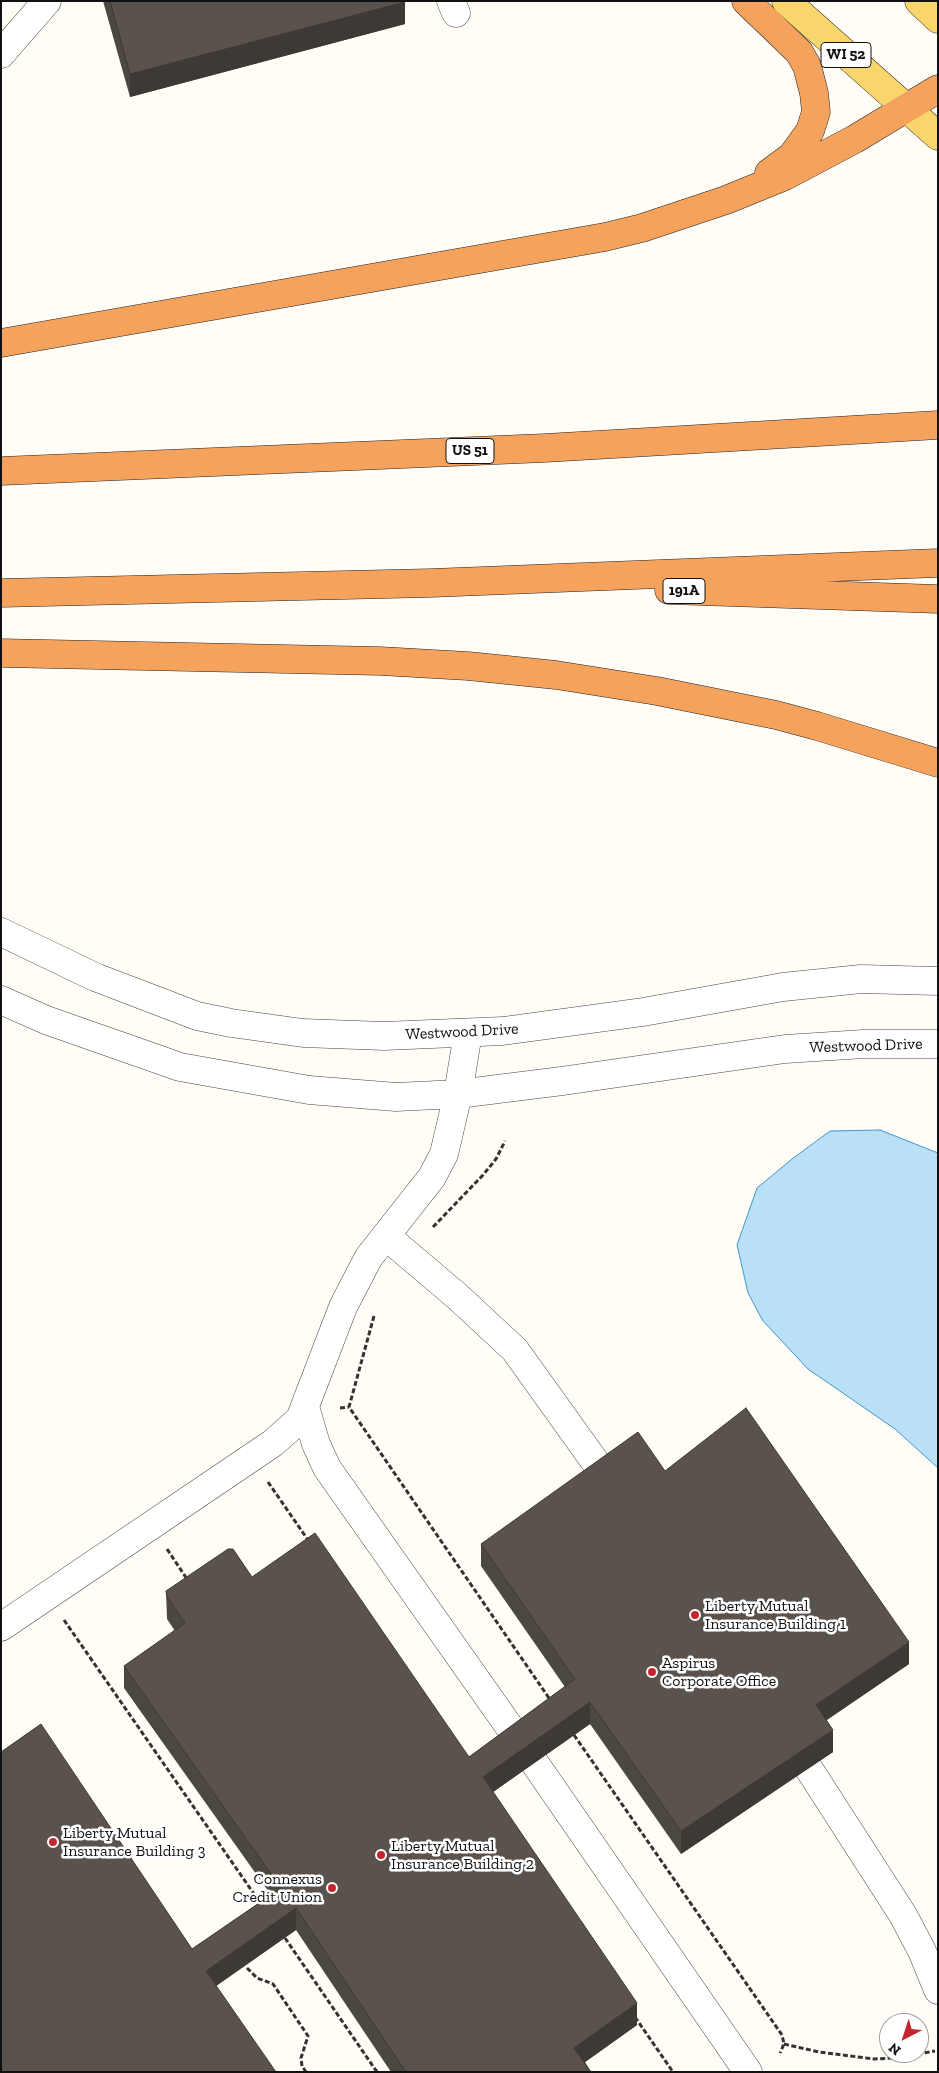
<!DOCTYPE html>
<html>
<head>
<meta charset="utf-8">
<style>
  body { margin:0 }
  #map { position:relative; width:939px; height:2073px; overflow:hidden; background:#fffdf5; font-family:"Zilla Slab",serif }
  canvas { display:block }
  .frame { position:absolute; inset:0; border:2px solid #111; pointer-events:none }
  .north { position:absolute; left:879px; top:2013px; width:50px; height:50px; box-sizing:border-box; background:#fff; border:1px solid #a0a0a0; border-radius:50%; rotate:220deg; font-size:14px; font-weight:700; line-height:20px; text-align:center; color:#111 }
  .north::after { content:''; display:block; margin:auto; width:18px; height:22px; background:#c4262e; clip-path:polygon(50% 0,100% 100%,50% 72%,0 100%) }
</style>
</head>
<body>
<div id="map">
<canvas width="939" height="2073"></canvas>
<div class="frame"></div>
<div class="north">N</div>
</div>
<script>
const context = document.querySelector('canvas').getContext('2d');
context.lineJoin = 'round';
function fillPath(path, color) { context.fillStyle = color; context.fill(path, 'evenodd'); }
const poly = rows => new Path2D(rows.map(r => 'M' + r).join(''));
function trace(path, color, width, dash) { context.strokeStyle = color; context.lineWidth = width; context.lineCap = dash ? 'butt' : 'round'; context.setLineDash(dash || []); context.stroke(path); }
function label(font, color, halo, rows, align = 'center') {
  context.font = font + ' "Zilla Slab",serif'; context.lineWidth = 5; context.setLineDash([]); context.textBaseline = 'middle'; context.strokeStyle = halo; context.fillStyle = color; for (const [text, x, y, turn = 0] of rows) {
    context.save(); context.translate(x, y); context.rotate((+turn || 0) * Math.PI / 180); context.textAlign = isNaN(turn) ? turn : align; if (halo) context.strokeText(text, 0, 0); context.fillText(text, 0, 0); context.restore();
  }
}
const water = poly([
  [880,1130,938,1153,938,1468,895,1429,808,1369,763,1321,748,1293,737,1245,757,1188,792,1159,830,1131,880,1130]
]);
const path = poly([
  [433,1227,483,1175,496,1159,505,1141],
  [374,1316,349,1407,551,1701],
  [340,1408,349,1407],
  [268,1482,308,1540],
  [167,1549,187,1579],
  [64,1620,261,1904],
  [574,1735,782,2035,784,2044,780,2053],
  [285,1938,377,2072],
  [247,1968,257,1978,273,1984,308,2036,301,2058,302,2066,306,2072],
  [635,2017,673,2072],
  [784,2044,819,2052,874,2059,895,2058,935,2051]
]);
const minor = poly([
  [451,1,456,13],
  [1,54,47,1],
  [1,932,95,977,197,1016,231,1023,303,1033,384,1036,503,1031,643,1012,783,987,861,979,938,981],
  [1,1000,46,1020,180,1067,309,1090,396,1097,458,1094,562,1081,785,1049,864,1044,938,1044],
  [386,1236,458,1297,515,1350,606,1477],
  [306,1410,316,1444,327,1468,520,1742],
  [1,1627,273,1443,300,1419,343,1307,361,1272,369,1257,432,1177,444,1154,458,1094,468,1033],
  [534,1762,748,2072],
  [809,1769,903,1915,922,1951,938,1990]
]);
const major = poly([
  [786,1,938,136],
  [919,1,938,19]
]);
const highway = poly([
  [746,1,799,52,807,66,814,93,816,112,810,131,792,156,769,173],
  [1,343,605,237,642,228,726,200,785,176,855,139,938,89],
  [1,471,545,448,938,425],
  [669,590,938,599],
  [1,593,431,583,938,563],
  [1,653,380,661,468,666,556,675,657,691,776,715,817,726,938,763]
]);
const wall = poly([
  [103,1,405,1,405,24,130,97],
  [665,1471,909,1664,827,1720,833,1752,681,1854,590,1724,493,1792,637,2025,585,2062,591,2072,391,2072,296,1930,216,1986,192,1949,271,1895,124,1688,124,1666,175,1631,167,1619,166,1591,252,1577,469,1757,565,1687,481,1566,481,1544]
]);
const shadedWall = poly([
  [405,2,405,24,130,97,130,74],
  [909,1642,909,1664,816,1727,816,1705],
  [590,1702,590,1724,483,1799,483,1777],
  [833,1730,833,1752,681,1854,681,1831],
  [296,1908,296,1930,206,1993,206,1971],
  [637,2003,637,2025,574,2070,574,2048]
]);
const building = poly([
  [110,1,405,1,405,2,130,74,110,1],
  [746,1408,909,1642,816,1705,833,1730,681,1831,590,1702,483,1777,637,2003,574,2048,591,2072,406,2072,296,1908,206,1971,276,2072,1,2072,1,1752,41,1724,192,1949,281,1888,124,1666,185,1623,167,1597,166,1591,228,1549,233,1549,252,1577,315,1533,469,1757,575,1679,481,1544,638,1432,665,1471,746,1408]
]);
const markers = [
  [695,1615,5,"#c4262e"],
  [652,1672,5,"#c4262e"],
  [53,1842,5,"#c4262e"],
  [381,1855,5,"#c4262e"],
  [332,1888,5,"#c4262e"]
];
const shields = [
  [846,55,50],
  [470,451,48],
  [684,591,42]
];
const shieldNames = [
  ["WI 52",846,55],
  ["US 51",470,451],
  ["191A",684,591]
];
const streetNames = [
  ["Westwood Drive",462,1032,-3],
  ["Westwood Drive",866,1046,-2]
];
const poiNames = [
  ["Liberty Mutual",705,1606],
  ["Insurance Building 1",705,1624],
  ["Aspirus",662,1663],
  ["Corporate Office",662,1681],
  ["Liberty Mutual",63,1833],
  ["Insurance Building 3",63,1851],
  ["Liberty Mutual",391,1846],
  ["Insurance Building 2",391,1864],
  ["Connexus",322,1879,"right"],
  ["Credit Union",322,1897,"right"]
];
fillPath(water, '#b9e0f7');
trace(water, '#3f96cf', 1);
trace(minor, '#444', 29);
trace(major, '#222', 29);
trace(highway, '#222', 29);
trace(path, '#333', 3, [5, 2.5]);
trace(minor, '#fff', 28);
trace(major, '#f9d66b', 28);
trace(highway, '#f5a25d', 28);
fillPath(wall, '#4d4742');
fillPath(shadedWall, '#3f3936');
fillPath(building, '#5a524d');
trace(building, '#3f3936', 1);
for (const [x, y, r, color] of markers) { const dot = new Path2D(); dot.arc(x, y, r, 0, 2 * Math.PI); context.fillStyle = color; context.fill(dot); trace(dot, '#fff', 2); }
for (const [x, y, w] of shields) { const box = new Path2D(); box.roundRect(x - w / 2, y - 12.5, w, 25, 4); context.fillStyle = '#fff'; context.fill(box); trace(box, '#111', 1); }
label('bold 15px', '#111', null, shieldNames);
label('16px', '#111', '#fff', streetNames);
label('16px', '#111', '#fff', poiNames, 'left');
</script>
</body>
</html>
